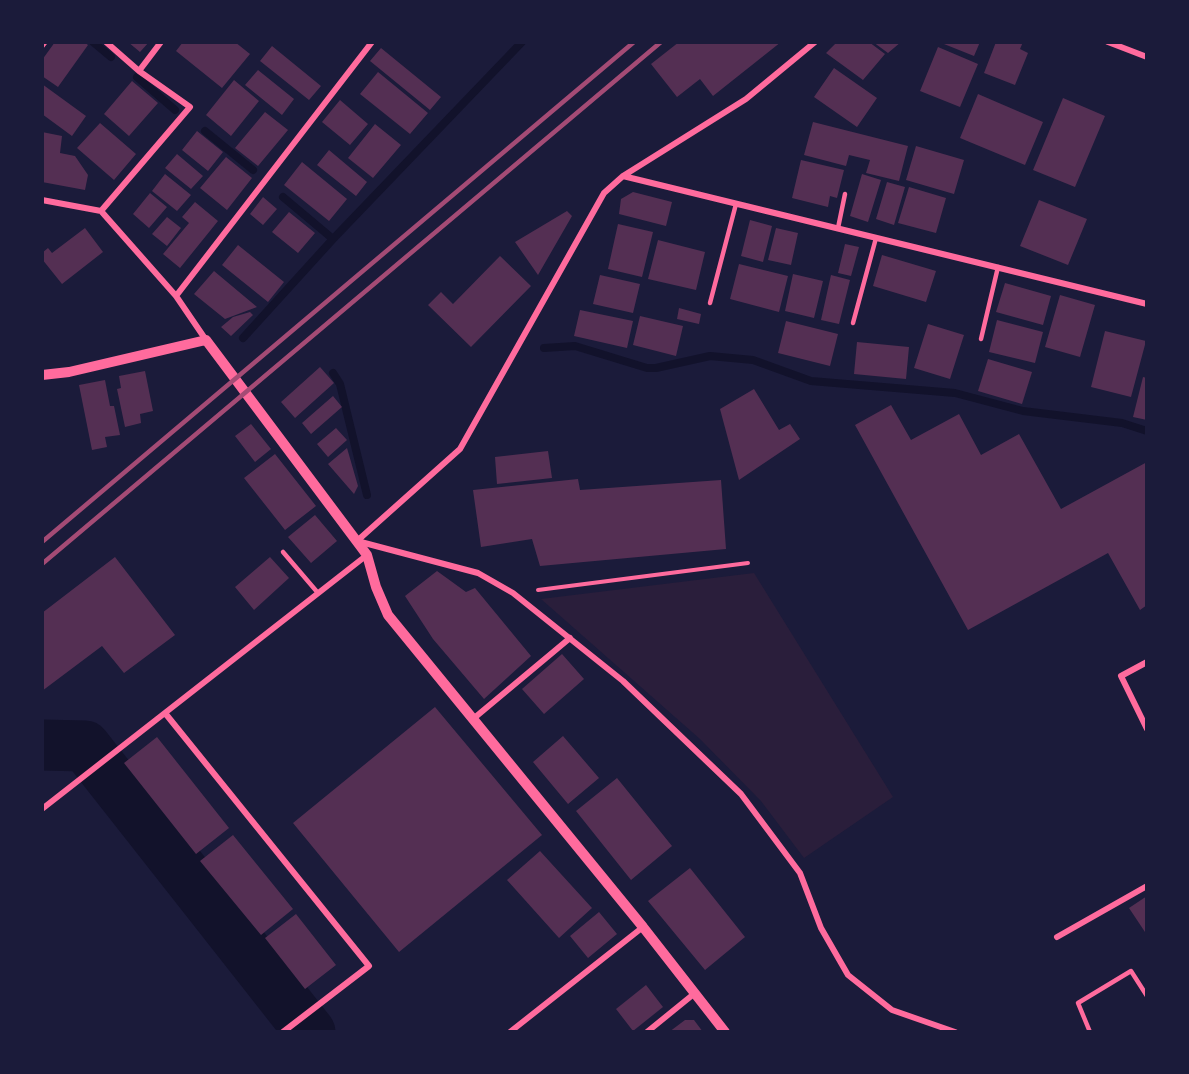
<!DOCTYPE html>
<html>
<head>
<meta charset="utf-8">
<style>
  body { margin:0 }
  #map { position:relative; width:1189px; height:1074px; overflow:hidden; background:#1b1b3a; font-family:Inter,sans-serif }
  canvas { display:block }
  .frame { position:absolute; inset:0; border:44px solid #1b1b3a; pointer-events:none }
</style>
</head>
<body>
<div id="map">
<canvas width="1189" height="1074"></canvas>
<div class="frame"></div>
</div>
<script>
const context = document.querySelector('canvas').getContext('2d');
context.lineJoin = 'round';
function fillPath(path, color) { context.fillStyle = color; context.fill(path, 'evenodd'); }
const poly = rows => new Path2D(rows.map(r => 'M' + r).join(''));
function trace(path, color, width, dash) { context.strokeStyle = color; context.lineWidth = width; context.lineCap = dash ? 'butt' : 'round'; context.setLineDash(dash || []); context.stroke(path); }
const green = poly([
  [754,573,893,797,804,858,761,801,700,739,541,599]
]);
const stream = poly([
  [93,42,111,57],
  [137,77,175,110],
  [205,131,253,170],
  [283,197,333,239],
  [243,338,333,239,522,42],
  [544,348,575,346,647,368,656,368,710,356,753,360,811,381,955,393,1023,411,1122,423,1147,431],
  [333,373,340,384,367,495]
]);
const river = poly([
  [42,745,85,746,310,1032]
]);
const building = poly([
  [55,42,84,42,88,45,58,87,42,76,42,60],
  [128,42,149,42,140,52],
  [183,42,235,42,250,54,222,88,176,51],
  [679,42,781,42,713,96,700,79,677,97,651,64],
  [837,42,869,42,885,54,863,80,826,53],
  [873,42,901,42,888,53],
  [939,42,980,42,974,56],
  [996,42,1023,42,1020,49,1028,53,1015,85,984,73],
  [272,46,321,86,309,100,260,61],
  [938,47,978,64,960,107,920,91],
  [381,48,441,97,430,110,370,61],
  [834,68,877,98,857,127,814,97],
  [258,70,294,99,282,115,245,85],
  [378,72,428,113,410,134,360,94],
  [234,80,259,101,231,136,206,115],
  [132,81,158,103,129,136,104,114],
  [42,84,86,116,72,136,42,114],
  [978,94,1043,122,1025,165,960,138],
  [1063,98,1105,116,1075,187,1033,170],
  [340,100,368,124,350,145,322,122],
  [265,112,288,130,258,166,235,148],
  [813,122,908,146,899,181,866,173,870,160,849,155,846,166,804,155],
  [100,123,136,154,114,180,77,148],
  [375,124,401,145,373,178,348,158],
  [197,131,223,152,208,171,182,150],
  [42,132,62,136,60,153,75,156,88,175,85,190,42,182],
  [916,146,964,160,954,194,906,180],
  [329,150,367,182,356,196,317,165],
  [177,154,203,176,191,189,165,168],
  [226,157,252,178,227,210,200,188],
  [801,160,844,170,837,198,830,196,828,207,792,198],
  [302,162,347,199,329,221,284,185],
  [165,174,191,195,177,211,152,191],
  [862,174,881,180,868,222,850,216],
  [887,182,905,187,894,225,876,219],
  [909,187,946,198,936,233,898,223],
  [633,192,672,202,666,226,619,214,621,199],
  [150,193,167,207,149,228,133,214],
  [263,197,277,209,263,225,250,214],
  [1039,200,1087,219,1068,265,1020,246],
  [195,202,218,221,180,268,163,254,189,223,182,217],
  [567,211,572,216,538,275,515,242],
  [289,212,315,233,298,253,272,232],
  [167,217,181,228,167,246,152,234],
  [750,220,772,226,763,262,741,256],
  [618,224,653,232,642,277,608,269],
  [85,228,103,252,62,284,42,259,42,253,48,248,52,253],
  [776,228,798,233,791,265,768,260],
  [658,240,705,252,696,290,648,279],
  [845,244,859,247,851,276,838,273],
  [238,245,284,282,268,302,222,265],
  [882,255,936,271,926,302,873,286],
  [500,256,531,286,471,347,428,305,441,292,453,304],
  [739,264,788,276,779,312,730,299],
  [214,271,257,307,225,319,194,294],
  [793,274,823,281,814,318,785,311],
  [600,275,640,284,633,313,593,304],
  [831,275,850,280,839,324,821,320],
  [1005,283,1051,296,1043,325,996,312],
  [1060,295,1095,305,1080,357,1045,347],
  [679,308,701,314,699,324,677,319],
  [580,310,633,321,627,348,574,336],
  [250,312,253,315,231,336,221,327,233,317],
  [640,316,683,326,676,356,633,345],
  [997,320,1043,332,1035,363,989,352],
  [786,321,838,334,830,366,778,353],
  [928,324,964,335,950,379,914,368],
  [1105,331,1146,341,1131,397,1091,387],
  [857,342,909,347,906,379,854,374],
  [988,359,1032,372,1022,404,978,391],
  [320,367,334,383,295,418,281,402],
  [145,371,153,411,140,414,141,423,125,427,117,389,121,388,119,376],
  [1143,377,1147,378,1147,420,1133,417],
  [105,380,110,406,114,406,120,435,105,437,107,447,92,450,79,385],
  [754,389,779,430,790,424,800,439,739,480,720,409],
  [333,396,342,407,311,434,302,423],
  [891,405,911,440,959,414,981,455,1019,434,1061,509,1147,462,1147,605,1140,610,1108,553,968,630,855,425],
  [251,424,271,449,255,462,235,436],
  [336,428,347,440,328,457,317,444],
  [347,448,358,486,354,494,328,464],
  [548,451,552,478,497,484,495,457],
  [275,454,316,506,285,530,244,478],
  [578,479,580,490,721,480,726,549,540,566,532,539,481,547,473,490],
  [315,515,337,541,311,563,288,537],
  [115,557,175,635,124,673,102,646,42,691,42,613],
  [270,557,289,578,254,610,235,587],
  [437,571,466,592,475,588,531,656,484,699,433,639,405,596],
  [562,654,584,679,544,714,522,689],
  [435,707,542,835,399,952,293,823],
  [563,736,599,778,568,804,533,762],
  [157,737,229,828,196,854,124,763],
  [617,778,672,846,631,880,576,811],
  [233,835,293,909,261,935,200,861],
  [540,851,592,908,559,938,507,880],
  [690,868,745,937,705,970,648,901],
  [1147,896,1147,935,1129,908],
  [599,912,617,934,588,958,570,936],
  [296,914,336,965,305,989,265,938],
  [646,985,663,1007,633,1031,616,1009],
  [685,1020,694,1020,703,1032,669,1032]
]);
const path = poly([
  [42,47,46,42],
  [538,590,748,563]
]);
const service = poly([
  [838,228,845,194],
  [710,303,736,204],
  [853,323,876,238],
  [981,339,998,267],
  [283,552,318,593],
  [1090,1032,1078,1003,1131,971,1147,996]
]);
const minor = poly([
  [1108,42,1147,57],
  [139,71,161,42],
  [623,176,1147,304],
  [42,200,101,211,176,296,206,340],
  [101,211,190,107,139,71,106,42],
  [176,296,372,42],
  [357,541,478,573,513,593,623,681,741,794,800,873,821,928,848,975,892,1010,955,1032],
  [357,541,460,449,604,193,623,176,746,99,815,42],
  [1147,662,1121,676,1147,729],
  [165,713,369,966,283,1032],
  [473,719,570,638],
  [42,809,367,555],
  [1057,937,1147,886],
  [510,1032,643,927],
  [647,1032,695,993]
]);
const tertiary = poly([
  [42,375,69,372,206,340,367,555,376,587,388,615,643,927,725,1032]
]);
const rail = poly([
  [42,542,634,42],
  [42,564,661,42]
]);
fillPath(green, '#2a1e3b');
trace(stream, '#12122b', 8);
trace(river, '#12122b', 51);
fillPath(building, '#542f53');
trace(path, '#ff6b9d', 4);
trace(service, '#ff6b9d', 4.5);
trace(minor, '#ff6b9d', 6);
trace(tertiary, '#ff6b9d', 10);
trace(rail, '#a44b75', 4.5);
</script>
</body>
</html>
